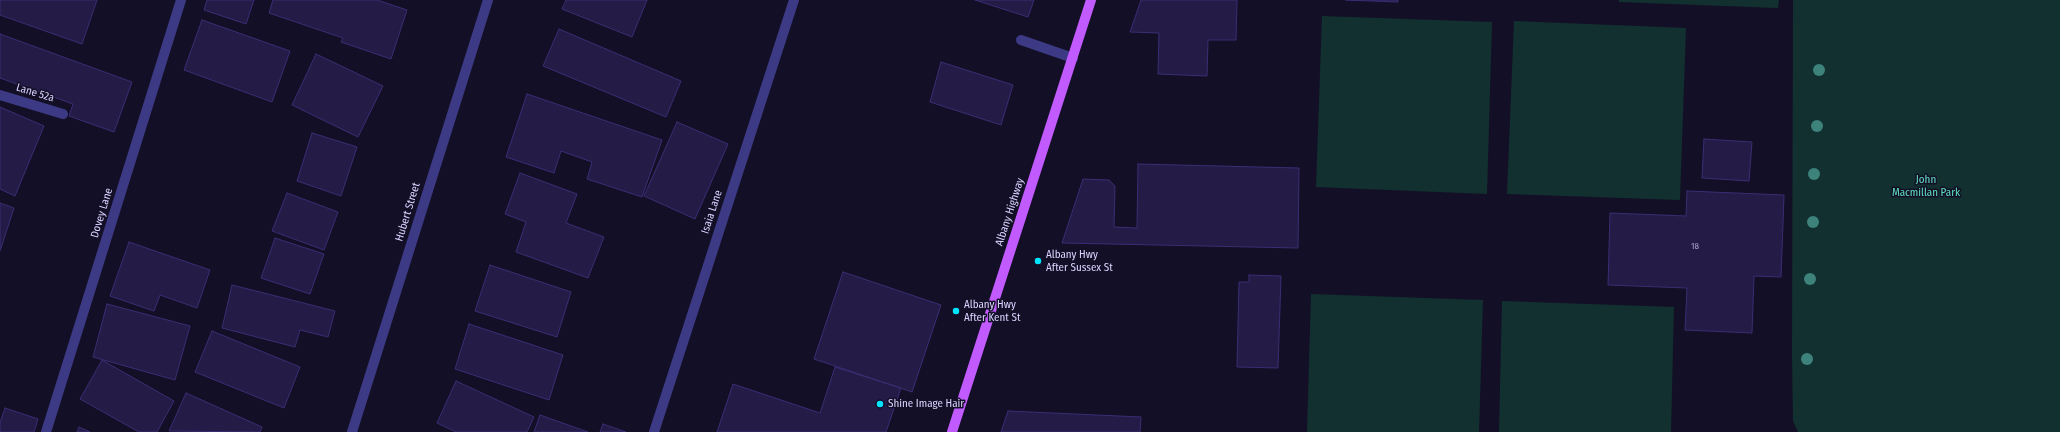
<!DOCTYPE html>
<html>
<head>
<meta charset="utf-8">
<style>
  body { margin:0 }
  canvas { display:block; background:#130f26 }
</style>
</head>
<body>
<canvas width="2060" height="432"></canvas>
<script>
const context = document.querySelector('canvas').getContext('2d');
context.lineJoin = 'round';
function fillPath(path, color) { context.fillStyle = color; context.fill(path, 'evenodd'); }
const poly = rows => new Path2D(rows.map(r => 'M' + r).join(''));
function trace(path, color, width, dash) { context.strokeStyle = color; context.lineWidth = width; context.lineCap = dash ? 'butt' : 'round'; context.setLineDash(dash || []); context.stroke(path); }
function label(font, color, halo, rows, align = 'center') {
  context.font = font + ' "Fira Sans Condensed",sans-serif'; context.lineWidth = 3; context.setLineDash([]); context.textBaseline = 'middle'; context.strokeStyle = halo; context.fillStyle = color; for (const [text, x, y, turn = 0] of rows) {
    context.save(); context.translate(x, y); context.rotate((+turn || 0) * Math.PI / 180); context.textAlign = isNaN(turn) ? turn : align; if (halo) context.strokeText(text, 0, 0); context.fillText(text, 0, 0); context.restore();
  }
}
const green = poly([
  [1619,0,1779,0,1778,8,1619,2],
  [1793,0,2060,0,2060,432,1798,432,1793,421,1792,356],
  [1322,16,1492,22,1487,194,1316,187],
  [1514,21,1686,28,1680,200,1507,194],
  [1311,294,1483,300,1479,432,1307,432],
  [1502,301,1674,307,1671,432,1499,432]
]);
const building = poly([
  [0,0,97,0,82,44,0,15,0,0],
  [207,0,254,0,246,24,204,10,207,0],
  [273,0,377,0,407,10,391,59,341,42,343,38,269,13,273,0],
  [566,0,647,0,632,37,562,9,566,0],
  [975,0,1034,0,1028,17,975,0],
  [1141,0,1237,0,1236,40,1208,40,1207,76,1158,74,1159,33,1130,32,1141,0],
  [1346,0,1398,0,1398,2,1346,0],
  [202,20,290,51,272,102,184,70,202,20],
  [559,29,681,81,666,117,543,66,559,29],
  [0,34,132,82,114,132,69,116,73,104,0,78,0,34],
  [316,54,383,86,358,137,292,105,316,54],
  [941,62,1013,85,1001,125,930,102,941,62],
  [527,94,662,140,642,197,587,179,592,162,561,151,554,173,506,157,527,94],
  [0,107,44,126,15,196,0,189,0,107],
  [677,122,728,144,695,219,644,196,677,122],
  [312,133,357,147,341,196,297,181,312,133],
  [1704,139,1752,142,1749,181,1702,178,1704,139],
  [1138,164,1299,168,1298,248,1062,243,1083,179,1109,180,1115,186,1114,227,1137,228,1138,164],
  [520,173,577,194,566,223,604,237,588,278,516,252,526,222,505,214,520,173],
  [1687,191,1784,195,1781,277,1754,276,1752,333,1685,330,1687,288,1608,285,1610,213,1686,216,1687,191],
  [287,193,338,212,324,250,272,231,287,193],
  [0,203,14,208,0,251,0,203],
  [275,238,324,254,310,294,261,278,275,238],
  [129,242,210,270,197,308,160,295,154,311,110,296,129,242],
  [490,265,571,292,557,337,475,311,490,265],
  [843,272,941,305,912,392,814,359,843,272],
  [1249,275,1281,276,1278,368,1237,367,1239,282,1249,282,1249,275],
  [232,285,335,311,328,337,300,330,295,347,222,328,232,285],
  [107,304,190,326,175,380,93,357,107,304],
  [469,324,563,355,549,400,455,369,469,324],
  [212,331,300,367,284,408,195,372,212,331],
  [102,360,174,401,157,432,139,432,80,399,102,360],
  [835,367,901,388,886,432,717,432,733,384,820,413,835,367],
  [456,381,534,417,527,432,456,432,437,423,456,381],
  [186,393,262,427,260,432,169,431,186,393],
  [5,408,38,419,34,432,0,432,0,423,5,408],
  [1008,411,1141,417,1140,432,1001,432,1008,411],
  [540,415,588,432,534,432,540,415],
  [603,424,626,432,600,432,603,424],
  [79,427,90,432,77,432,79,427]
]);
const minor = poly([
  [1021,40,1073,58],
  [0,95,63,114],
  [46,432,181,0],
  [352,432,488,0],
  [654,432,794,0]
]);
const major = poly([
  [952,432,1091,0]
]);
const trees = [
  [1819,70],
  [1817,126],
  [1814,174],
  [1813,222],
  [1810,279],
  [1807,359]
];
const markers = [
  [1038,261,4,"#00e5ff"],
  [956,311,4,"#00e5ff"],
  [880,404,4,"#00e5ff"]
];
const numberNames = [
  ["18",1695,246]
];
const streetNames = [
  ["Lane 52a",35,93,17],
  ["Hubert Street",408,212,-73],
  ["Isaia Lane",712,212,-72],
  ["Albany Highway",1010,212,-72],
  ["Dovey Lane",102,213,-73]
];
const parkNames = [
  ["John",1926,180],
  ["Macmillan Park",1926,193]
];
const poiNames = [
  ["Albany Hwy",1046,255],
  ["After Sussex St",1046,268],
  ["Albany Hwy",964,305],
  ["After Kent St",964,318],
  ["Shine Image Hair",888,404]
];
fillPath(green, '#12302f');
fillPath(building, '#241b47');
trace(building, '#3b2d73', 1);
trace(minor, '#3d3a85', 10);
trace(major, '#c25bff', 10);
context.fillStyle = '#3d827b';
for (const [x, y] of trees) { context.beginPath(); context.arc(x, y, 6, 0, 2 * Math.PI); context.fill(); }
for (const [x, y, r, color] of markers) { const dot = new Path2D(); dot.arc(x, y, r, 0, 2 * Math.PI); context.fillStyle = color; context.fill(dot); trace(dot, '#130f26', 1.5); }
label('9px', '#aca6d1', null, numberNames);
label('11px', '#d9d4ff', '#130f26', streetNames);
label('11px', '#5fe0c0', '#130f26', parkNames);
label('11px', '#d9d4ff', '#130f26', poiNames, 'left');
</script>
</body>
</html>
